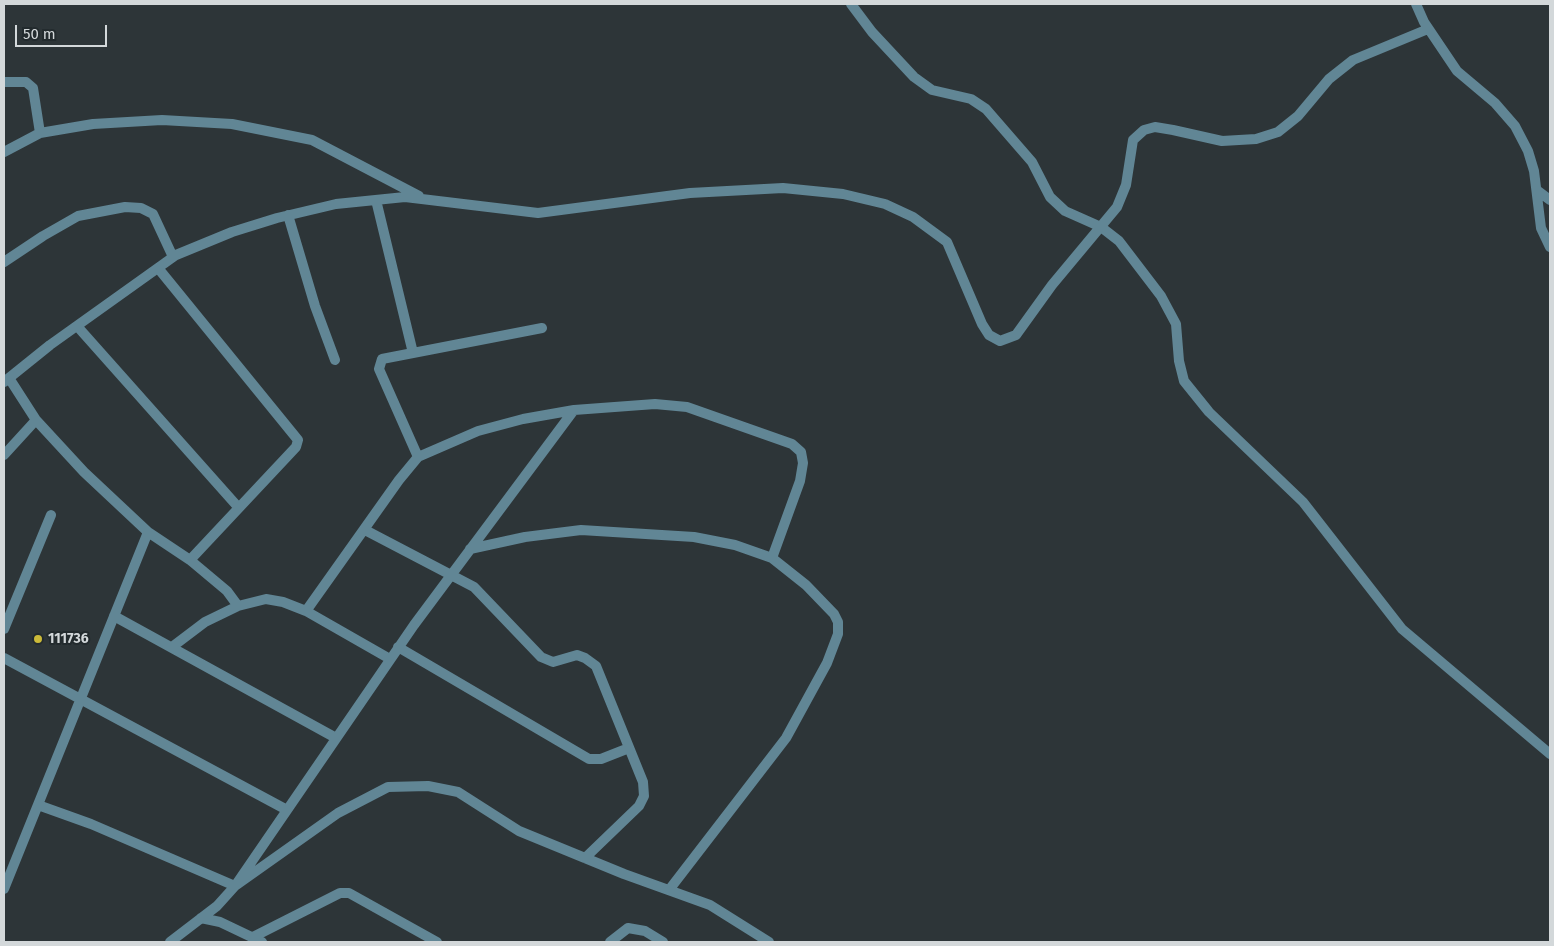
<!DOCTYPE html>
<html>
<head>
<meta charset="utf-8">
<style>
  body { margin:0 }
  #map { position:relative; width:1554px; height:946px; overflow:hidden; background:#2d3538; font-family:"Fira Sans",sans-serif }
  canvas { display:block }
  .frame { position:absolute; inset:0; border:5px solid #d3d8da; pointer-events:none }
  .scale { position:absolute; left:15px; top:25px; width:92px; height:22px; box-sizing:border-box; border:2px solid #d3d8da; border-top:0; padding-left:6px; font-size:15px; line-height:18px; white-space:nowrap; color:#d3d8da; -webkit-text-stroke:4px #232b2e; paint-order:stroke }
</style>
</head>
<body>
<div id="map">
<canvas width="1554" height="946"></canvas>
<div class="frame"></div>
<div class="scale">50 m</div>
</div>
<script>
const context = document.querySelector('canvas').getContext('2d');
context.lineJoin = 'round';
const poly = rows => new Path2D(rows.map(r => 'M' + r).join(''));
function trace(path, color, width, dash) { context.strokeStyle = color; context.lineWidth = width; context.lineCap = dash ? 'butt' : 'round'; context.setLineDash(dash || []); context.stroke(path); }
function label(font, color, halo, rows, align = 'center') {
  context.font = font + ' "Fira Sans",sans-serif'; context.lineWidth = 4; context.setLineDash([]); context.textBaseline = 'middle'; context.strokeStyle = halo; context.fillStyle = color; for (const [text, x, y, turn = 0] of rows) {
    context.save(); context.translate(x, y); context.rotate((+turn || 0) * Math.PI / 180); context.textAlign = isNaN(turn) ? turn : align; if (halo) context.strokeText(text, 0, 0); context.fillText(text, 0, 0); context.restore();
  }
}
const street = poly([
  [851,4,872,32,914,77,932,90,971,99,986,109,1032,162,1050,197,1065,211,1101,227,1119,241,1161,296,1176,324,1179,361,1184,381,1209,412,1303,502,1402,629,1550,754],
  [1416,4,1424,22,1457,71,1495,103,1515,126,1528,151,1534,171,1541,228,1550,247],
  [4,82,26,82,33,88,40,133],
  [4,152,40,133,93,124,162,120,232,124,312,140,419,196],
  [1538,191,1550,200],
  [376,200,413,353],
  [288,215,315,306,335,360],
  [4,262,43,236,78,216,125,207,141,208,153,214,173,257],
  [158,268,298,440,296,447,190,560],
  [77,326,238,507],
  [9,378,36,420,84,472,148,532,190,560,227,591,238,606],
  [4,382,50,345,176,255,232,232,277,218,336,204,405,197,538,213,690,193,783,188,843,194,885,204,913,217,947,242,982,324,989,335,1000,341,1016,335,1052,285,1117,207,1126,185,1133,140,1144,130,1155,127,1173,130,1222,141,1256,139,1278,132,1298,116,1329,79,1353,60,1428,29],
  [4,455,36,420],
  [418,457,379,369,382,359,542,328],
  [365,530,474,587,541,657,553,662,577,655,585,658,596,666,643,782,644,796,639,806,585,858],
  [470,549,525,537,581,530,694,537,735,545,772,558,806,585,834,614,838,622,838,634,827,663,786,738,669,890],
  [306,611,399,480,418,457,478,431,523,419,574,410,655,404,687,407,792,444,801,452,803,463,800,481,772,558],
  [114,616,336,738],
  [4,629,51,515],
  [172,647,205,622,238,606,266,599,283,602,306,611,390,659],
  [398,647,589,759,601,759,629,748],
  [4,658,287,810],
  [38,805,91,824,235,886,414,625,574,410],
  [4,889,148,532],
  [201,918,220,922,262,942],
  [253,937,340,893,349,893,437,942],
  [170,942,217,906,235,886,338,813,388,787,428,786,458,792,519,831,624,874,710,905,769,942],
  [610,942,628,928,645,931,663,942]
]);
const markers = [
  [38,639,5,"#cbba39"]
];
const poiNames = [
  ["111736",48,639]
];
trace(street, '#618695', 10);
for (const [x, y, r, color] of markers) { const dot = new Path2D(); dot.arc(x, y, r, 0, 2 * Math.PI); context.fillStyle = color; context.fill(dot); trace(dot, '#232b2e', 2); }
label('bold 14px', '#d3d8da', '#232b2e', poiNames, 'left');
</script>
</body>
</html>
